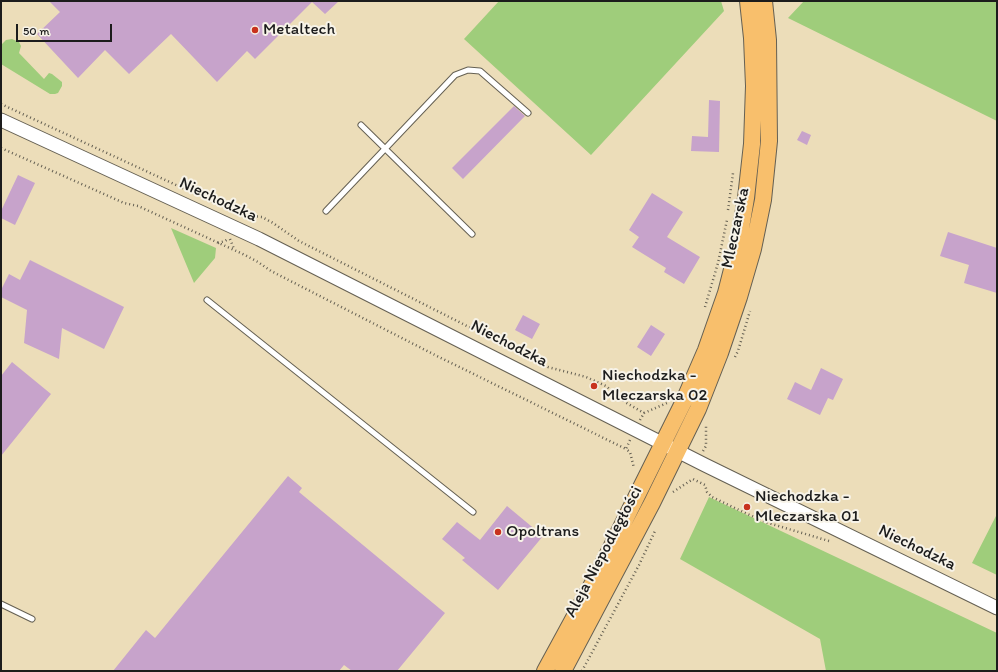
<!DOCTYPE html>
<html>
<head>
<meta charset="utf-8">
<style>
  body { margin:0 }
  #map { position:relative; width:998px; height:672px; overflow:hidden; background:#ecddb9; font-family:Itim,sans-serif }
  canvas { display:block }
  .frame { position:absolute; inset:0; border:2px solid #1c1c1c; pointer-events:none }
  .scale { position:absolute; left:16px; top:24px; width:96px; height:18px; box-sizing:border-box; border:2px solid #1c1c1c; border-top:0; padding-left:5px; font-size:12px; line-height:14px; white-space:nowrap; color:#1c1c1c; -webkit-text-stroke:3px #f7f3e8; paint-order:stroke }
</style>
</head>
<body>
<div id="map">
<canvas width="998" height="672"></canvas>
<div class="frame"></div>
<div class="scale">50 m</div>
</div>
<script>
const context = document.querySelector('canvas').getContext('2d');
context.lineJoin = 'round';
function fillPath(path, color) { context.fillStyle = color; context.fill(path, 'evenodd'); }
const poly = rows => new Path2D(rows.map(r => 'M' + r).join(''));
function trace(path, color, width, dash) { context.strokeStyle = color; context.lineWidth = width; context.lineCap = dash ? 'butt' : 'round'; context.setLineDash(dash || []); context.stroke(path); }
function label(font, color, halo, rows, align = 'center') {
  context.font = font + ' Itim,sans-serif'; context.lineWidth = 4; context.setLineDash([]); context.textBaseline = 'middle'; context.strokeStyle = halo; context.fillStyle = color; for (const [text, x, y, turn = 0] of rows) {
    context.save(); context.translate(x, y); context.rotate((+turn || 0) * Math.PI / 180); context.textAlign = isNaN(turn) ? turn : align; if (halo) context.strokeText(text, 0, 0); context.fillText(text, 0, 0); context.restore();
  }
}
const green = poly([
  [499,1,721,1,724,11,591,155,464,39],
  [804,1,997,1,997,121,788,18],
  [12,39,19,42,21,46,19,53,44,79,49,73,52,74,62,82,62,86,58,93,55,94,50,94,1,64,1,45,6,40],
  [171,228,216,248,215,258,194,283],
  [709,497,997,633,997,671,826,671,820,639,680,559],
  [997,514,997,575,972,563]
]);
const building = poly([
  [49,1,339,1,325,14,312,2,255,59,247,51,217,82,171,34,129,74,105,50,78,78,37,34,60,12],
  [709,100,720,101,719,152,691,151,692,136,708,137],
  [514,106,525,116,463,179,452,168],
  [802,131,811,135,807,145,797,140],
  [18,175,35,183,15,225,1,218,1,211],
  [652,193,683,212,667,237,700,257,684,284,664,272,666,268,632,247,639,237,629,230],
  [948,232,997,248,997,293,964,283,969,265,940,256],
  [30,260,124,307,104,349,62,328,59,359,24,343,27,310,1,297,1,290,9,274,20,280],
  [523,315,540,324,532,339,515,330],
  [651,325,665,334,651,356,637,347],
  [12,362,51,394,1,456,1,376],
  [821,368,843,379,833,400,828,398,820,415,787,399,795,382,811,390],
  [288,476,302,488,299,492,445,613,397,671,352,671,344,665,339,671,113,671,146,630,155,638],
  [507,506,543,536,498,590,462,560,465,558,442,539,457,522,480,540]
]);
const path = poly([
  [1,104,215,203],
  [1,148,124,203,138,206,245,255,258,262,271,271,435,355,626,449],
  [728,210,733,173],
  [241,215,262,217,273,223,299,241,548,367,586,377,606,386,625,402,644,413],
  [230,239,234,249],
  [218,243,225,241,228,239],
  [705,307,718,263,727,220],
  [735,357,738,351,750,311],
  [640,420,644,413,667,403],
  [630,440,626,449,630,452,634,468],
  [703,451,706,446,706,425],
  [673,492,693,479,705,485,707,492,712,497,739,510,765,522,829,541],
  [582,671,639,565,655,531]
]);
const service = poly([
  [361,125,472,234],
  [326,211,455,75,468,70,480,71,528,113],
  [207,300,473,512],
  [1,604,32,619]
]);
const tertiary = poly([
  [1,120,259,239,705,465,997,608]
]);
const primary = poly([
  [545,671,600,570,683,403,706,350,726,293,738,246,746,198,752,144,754,86,752,38,748,1],
  [563,671,652,503,698,409,720,353,739,297,753,249,763,200,769,141,768,40,764,1]
]);
const markers = [
  [255,30,4,"#c8321e"],
  [594,386,4,"#c8321e"],
  [747,507,4,"#c8321e"],
  [498,532,4,"#c8321e"]
];
const poiNames = [
  ["Metaltech",263,30],
  ["Niechodzka -",602,376],
  ["Mleczarska 02",602,396],
  ["Niechodzka -",755,497],
  ["Mleczarska 01",755,517],
  ["Opoltrans",506,532]
];
const streetNames = [
  ["Niechodzka",218,200,25],
  ["Mleczarska",736,228,-78],
  ["Niechodzka",509,344,27],
  ["Niechodzka",917,548,26],
  ["Aleja Niepodległości",604,552,-62]
];
fillPath(green, '#9fcd7b');
fillPath(building, '#c7a3cb');
trace(service, '#656053', 7);
trace(tertiary, '#656053', 15);
trace(primary, '#656053', 18);
trace(path, '#656053', 2.5, [1, 3]);
trace(service, '#fff', 5);
trace(tertiary, '#fff', 13);
trace(primary, '#f8bf6c', 16);
for (const [x, y, r, color] of markers) { const dot = new Path2D(); dot.arc(x, y, r, 0, 2 * Math.PI); context.fillStyle = color; context.fill(dot); trace(dot, '#f7f3e8', 1.5); }
label('17px', '#1c1c1c', '#f7f3e8', poiNames, 'left');
label('17px', '#1c1c1c', '#f7f3e8', streetNames);
</script>
</body>
</html>
